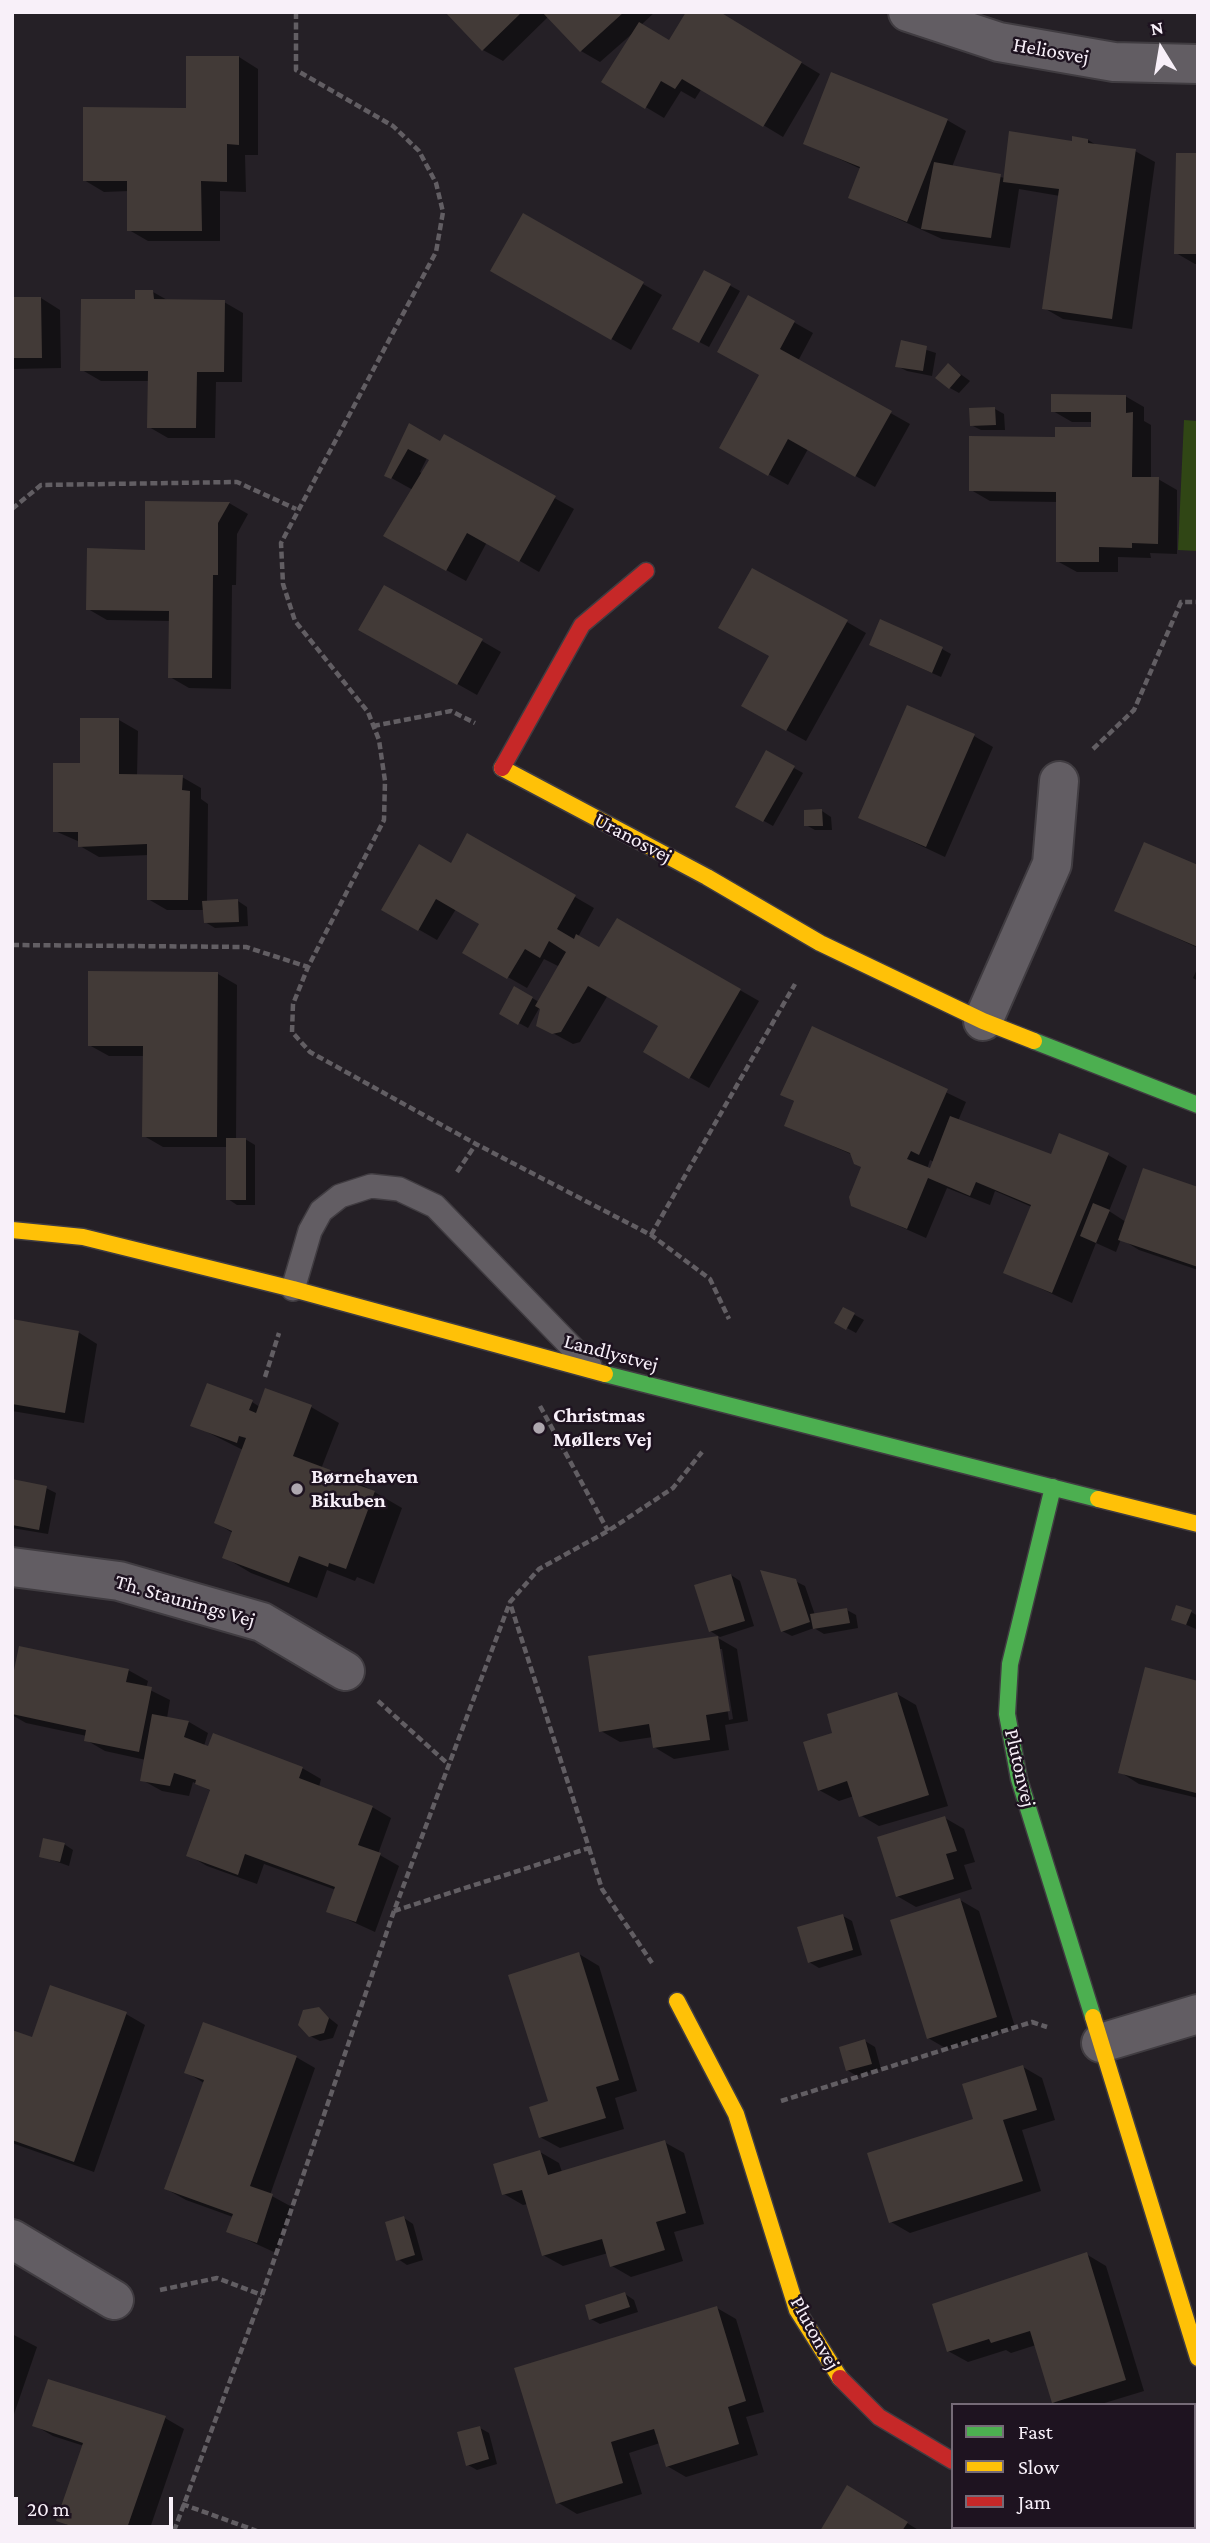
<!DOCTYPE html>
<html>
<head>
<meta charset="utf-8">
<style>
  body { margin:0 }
  #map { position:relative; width:1210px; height:2543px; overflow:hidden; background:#252026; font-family:"Crimson Pro",serif }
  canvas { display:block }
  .frame { position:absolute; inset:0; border:14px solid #f8f0f9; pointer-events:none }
  .legend { position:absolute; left:951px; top:2403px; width:245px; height:126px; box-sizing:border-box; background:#1e1320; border:2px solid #756b77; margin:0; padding:9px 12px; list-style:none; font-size:21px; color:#f8f0f9 }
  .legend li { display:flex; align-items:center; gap:14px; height:35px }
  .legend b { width:35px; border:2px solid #756b77 }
  .north { position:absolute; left:1126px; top:14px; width:70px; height:70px; -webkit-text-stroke:5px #1e1320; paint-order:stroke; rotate:349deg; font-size:19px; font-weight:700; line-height:28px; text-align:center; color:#f8f0f9 }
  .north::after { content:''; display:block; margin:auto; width:24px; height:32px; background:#f8f0f9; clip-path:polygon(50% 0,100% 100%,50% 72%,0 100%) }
  .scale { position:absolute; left:14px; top:2497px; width:159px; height:32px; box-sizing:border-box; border:4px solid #f8f0f9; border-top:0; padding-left:9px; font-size:21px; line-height:24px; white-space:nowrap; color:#f8f0f9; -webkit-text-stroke:5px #1e1320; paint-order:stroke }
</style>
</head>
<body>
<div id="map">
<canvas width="1210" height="2543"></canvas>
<div class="frame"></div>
<ul class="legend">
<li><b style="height:9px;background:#4caf50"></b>Fast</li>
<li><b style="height:9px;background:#ffc107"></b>Slow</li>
<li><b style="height:9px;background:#c62828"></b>Jam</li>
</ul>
<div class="north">N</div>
<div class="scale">20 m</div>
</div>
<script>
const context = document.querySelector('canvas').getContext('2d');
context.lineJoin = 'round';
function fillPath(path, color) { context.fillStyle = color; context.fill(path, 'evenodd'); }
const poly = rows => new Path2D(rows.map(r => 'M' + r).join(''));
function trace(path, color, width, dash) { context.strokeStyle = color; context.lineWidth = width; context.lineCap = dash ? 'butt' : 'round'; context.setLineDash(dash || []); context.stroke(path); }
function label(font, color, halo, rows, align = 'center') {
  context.font = font + ' "Crimson Pro",serif'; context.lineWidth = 5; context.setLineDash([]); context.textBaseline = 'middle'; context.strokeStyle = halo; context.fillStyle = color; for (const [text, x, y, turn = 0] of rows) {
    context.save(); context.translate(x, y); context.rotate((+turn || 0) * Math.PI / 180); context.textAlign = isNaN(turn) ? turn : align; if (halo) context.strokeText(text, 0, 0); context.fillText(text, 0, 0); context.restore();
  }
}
const green = poly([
  [1184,420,1198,421,1198,551,1178,550]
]);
const shadow = poly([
  [448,12,655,12,641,25,670,42,717,12,820,74,783,137,702,88,695,99,681,91,664,118,604,82,633,33,600,62,581,51,549,16,503,61,483,50],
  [239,57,258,69,258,155,245,155,246,192,220,191,220,241,148,241,129,230,129,191,104,192,84,180,188,110,188,58],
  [947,120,966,131,952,167,1005,178,1073,143,1088,140,1098,146,1135,151,1155,162,1132,329,1063,319,1044,308,1060,196,1019,189,1010,248,942,239,850,197,861,169,805,143],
  [1198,155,1198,264,1195,264,1176,253],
  [524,215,662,295,631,350,492,271],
  [705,272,740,291,709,347,684,334],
  [153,292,169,301,224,302,243,313,242,382,216,382,215,438,168,438,149,427,149,381,101,381,82,370,137,301],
  [749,297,813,333,798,361,910,424,875,487,808,449,788,485,721,448,761,375],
  [41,298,60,310,61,368,12,369,12,299],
  [902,342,936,353,932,376,907,371,897,366],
  [948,365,970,381,959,393,950,388],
  [1125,396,1144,407,1144,421,1151,425,1151,479,1158,479,1177,490,1177,554,1150,553,1151,558,1118,557,1118,572,1077,572,1057,561,1058,502,990,501,971,490,1056,438,1093,428,1093,422,1072,422,1053,411],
  [995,409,1004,414,1005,430,981,430,971,425],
  [409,426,440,443,444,436,574,509,539,572,487,542,466,581,385,536,413,490,386,475],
  [427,458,431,460,423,474,420,472],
  [229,503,248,514,237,534,236,585,232,585,231,689,189,688,170,677,170,621,107,620,88,609,147,552],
  [847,622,866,633,806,741,743,706,771,656],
  [360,629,482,641,501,652,477,695],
  [942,649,951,654,941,677,880,650],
  [119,720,138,731,137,776,182,777,201,788,201,799,208,804,207,902,238,901,247,907,248,926,215,928,205,922,205,910,167,910,148,899,149,855,99,857,80,846,80,842,55,831,82,765],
  [974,736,993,747,945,857,860,817],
  [767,753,803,773,773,826,737,806],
  [822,811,831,817,832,830,815,830,806,825],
  [468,835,594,908,578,937,600,950,617,920,759,1001,709,1088,645,1052,660,1025,608,995,580,1042,573,1044,538,1025,541,1005,528,1028,501,1013,515,988,539,1002,560,967,544,959,527,988,464,952,482,924,456,909,437,940,383,909,451,865],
  [1198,867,1198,948,1116,910],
  [1198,967,1198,981,1193,978],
  [218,974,237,985,236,1139,245,1139,255,1145,255,1205,237,1205,228,1199,228,1147,163,1147,144,1136,144,1056,109,1056,89,1045],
  [813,1028,966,1102,958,1121,1052,1156,1108,1155,1127,1166,1109,1211,1126,1222,1198,1189,1198,1270,1139,1250,1121,1239,1116,1252,1096,1243,1072,1303,1005,1272,1032,1207,995,1191,990,1205,947,1188,926,1238,852,1205,863,1167,853,1155,787,1126,795,1102,783,1095],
  [930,1160,934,1162,931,1170,927,1169],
  [844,1309,864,1320,856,1333,836,1322],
  [12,1321,78,1332,97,1344,84,1423,12,1411],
  [266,1390,311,1407,339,1423,321,1469,359,1483,402,1508,374,1584,357,1577,355,1581,327,1570,317,1598,251,1573,224,1557,233,1533,216,1523,243,1450,193,1425,252,1402,260,1407],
  [12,1481,46,1488,56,1493,48,1534,12,1528],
  [731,1575,740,1581,754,1626,720,1637,710,1631],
  [795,1581,805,1586,815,1615,847,1610,856,1615,858,1628,824,1634,814,1628,792,1636,782,1631],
  [1191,1612,1198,1616,1196,1629,1173,1619],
  [718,1638,737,1649,748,1721,725,1725,729,1750,674,1759,654,1747,653,1737,620,1742,601,1731],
  [718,1649,722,1649,733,1719,729,1720],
  [128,1670,148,1681,146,1688,170,1700,167,1718,189,1722,208,1733,204,1746,302,1768,321,1779,319,1787,372,1807,391,1818,378,1854,399,1866,375,1932,329,1911,336,1890,264,1864,257,1884,207,1866,188,1855,211,1791,193,1782,189,1796,162,1791,142,1780,146,1760,105,1751,86,1740,87,1736,26,1723,12,1715,12,1688],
  [1198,1683,1198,1798,1139,1784,1120,1772],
  [897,1694,916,1705,948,1806,879,1826,860,1815,854,1796,839,1801,819,1790,835,1734],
  [945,1818,964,1829,975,1862,964,1865,972,1889,916,1907,897,1896],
  [64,1844,73,1850,69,1866,41,1856],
  [960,1900,979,1911,1015,2027,947,2049,928,2038],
  [843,1916,852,1921,862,1955,819,1968,809,1962],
  [579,1954,599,1966,637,2091,615,2098,624,2129,560,2148,540,2137,551,2102],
  [318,2009,338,2025,333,2038,320,2041,310,2036],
  [126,2014,145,2025,94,2172,12,2143,12,2032,33,2039],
  [865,2041,875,2047,881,2069,857,2076,847,2070],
  [296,2057,315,2068,270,2195,292,2207,276,2253,228,2231,233,2217,186,2200,166,2189,204,2083,186,2072],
  [1023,2067,1042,2078,1055,2120,1022,2130,1041,2191,910,2233,891,2222],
  [664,2142,684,2153,704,2224,674,2232,683,2261,631,2277,612,2266,608,2253,563,2266,543,2255,528,2204,523,2205,504,2194,540,2152,559,2163,562,2172],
  [404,2218,413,2224,423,2260,407,2265,398,2259],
  [1086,2254,1106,2266,1144,2391,1098,2405,1059,2405,1053,2402,1036,2345,1011,2353,1006,2350,968,2362,948,2351],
  [625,2294,634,2300,638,2312,600,2324,591,2319],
  [717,2308,736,2319,764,2412,746,2417,758,2455,686,2477,667,2466,660,2443,629,2453,642,2494,577,2514,557,2502],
  [12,2334,37,2347,12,2420],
  [165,2418,184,2429,149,2531,77,2531,59,2520,84,2446,53,2436,34,2425],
  [480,2428,489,2433,497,2464,477,2470,468,2465],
  [848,2487,920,2531,822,2531]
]);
const building = poly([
  [445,12,522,12,482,51],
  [542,12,624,12,580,52],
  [686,12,720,12,802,62,763,127,682,79,675,89,661,81,645,109,601,82,639,22,669,40],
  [186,56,239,56,239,145,227,144,227,182,201,181,202,231,127,231,127,181,83,181,83,107,186,108],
  [831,72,948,119,907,222,848,198,860,167,803,144],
  [1009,131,1072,141,1072,136,1088,139,1088,143,1136,149,1112,319,1042,309,1059,189,1003,182],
  [1176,153,1198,153,1198,254,1174,254],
  [934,162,1001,174,991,238,921,229],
  [523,213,644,282,611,340,490,271],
  [704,270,731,284,699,343,672,329],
  [135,290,153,290,154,299,225,300,224,372,197,372,196,428,147,428,148,371,80,371,81,299,135,299],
  [748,295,795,321,780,349,892,411,855,477,788,439,768,476,719,448,759,375,717,352],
  [12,297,41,297,42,358,12,358],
  [901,340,927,346,923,371,895,367],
  [948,363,961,375,949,389,935,378],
  [1051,394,1126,395,1126,413,1133,412,1132,477,1159,477,1158,544,1132,543,1132,548,1099,547,1099,562,1056,562,1056,492,969,491,969,436,1055,437,1055,427,1091,427,1091,412,1051,412],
  [995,407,996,425,970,426,969,408],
  [409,423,440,441,444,434,556,496,519,562,467,533,446,571,383,536,429,460,408,449,391,479,384,476],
  [145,501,230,502,218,523,218,575,213,575,212,678,168,678,169,611,86,610,87,548,145,550],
  [752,568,848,620,786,731,741,706,769,656,718,628],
  [384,585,483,639,457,685,358,630],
  [880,619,943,647,932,673,869,645],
  [907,705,975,734,926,847,858,818],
  [80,718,119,718,119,774,183,775,182,790,190,791,188,900,147,900,147,844,78,847,78,832,53,832,53,763,80,763],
  [766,750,795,766,763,822,735,807],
  [822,809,823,826,804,826,804,810],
  [467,833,576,895,557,929,574,939,576,934,599,947,617,918,741,989,689,1079,643,1052,658,1026,588,986,561,1032,552,1034,536,1026,540,1009,535,1006,566,952,549,941,540,958,525,949,507,979,462,953,479,924,436,899,418,931,381,910,419,844,451,863],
  [1144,842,1198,865,1198,947,1114,911],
  [238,899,239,922,204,923,202,901],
  [88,971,218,972,217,1137,142,1137,143,1046,88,1046],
  [514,986,533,997,518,1025,499,1014],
  [812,1026,948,1089,919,1155,911,1151,907,1159,930,1168,950,1116,1051,1154,1059,1133,1109,1153,1052,1293,1003,1273,1031,1205,976,1182,970,1196,928,1178,907,1229,851,1206,849,1197,861,1167,854,1164,850,1153,784,1126,794,1101,780,1095],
  [226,1138,246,1138,246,1200,226,1200],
  [1143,1168,1198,1187,1198,1267,1118,1240],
  [1093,1203,1110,1210,1096,1243,1080,1236],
  [843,1307,855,1313,846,1330,834,1323],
  [12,1319,79,1331,65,1413,12,1404],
  [207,1383,253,1400,249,1410,256,1413,265,1388,312,1405,293,1456,360,1481,358,1485,375,1491,346,1569,329,1563,328,1567,299,1556,289,1583,222,1558,232,1531,214,1523,246,1438,239,1436,237,1443,190,1426],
  [12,1479,47,1486,39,1530,12,1525],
  [760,1570,796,1579,810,1622,781,1632],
  [731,1574,745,1621,709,1632,694,1585],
  [1176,1605,1192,1610,1186,1625,1171,1620],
  [847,1608,850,1623,813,1629,810,1614],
  [718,1636,730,1711,706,1715,710,1740,653,1748,649,1724,599,1732,588,1656],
  [19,1646,129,1669,126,1682,152,1687,139,1752,84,1741,86,1730,12,1714,12,1680],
  [1145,1667,1198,1681,1196,1793,1118,1773],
  [897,1692,929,1795,859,1817,847,1781,818,1791,803,1742,832,1733,827,1714],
  [152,1714,189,1721,184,1737,208,1746,213,1733,303,1767,299,1778,373,1806,358,1845,381,1853,356,1922,326,1912,335,1887,245,1854,238,1875,186,1856,210,1790,195,1784,196,1780,174,1773,170,1786,140,1781],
  [945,1816,957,1851,946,1854,954,1879,896,1897,877,1837],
  [43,1838,65,1843,60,1862,39,1857],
  [960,1898,997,2017,927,2039,890,1920],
  [843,1914,853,1950,808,1963,797,1927],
  [579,1952,619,2080,596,2087,606,2118,539,2138,529,2107,548,2101,508,1975],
  [50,1985,127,2012,74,2162,12,2140,12,2030,32,2037],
  [319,2007,329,2018,324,2033,309,2037,298,2025,303,2010],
  [203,2022,297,2056,250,2186,273,2194,257,2243,226,2232,233,2214,164,2189,204,2080,184,2073],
  [865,2039,872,2064,846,2071,839,2047],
  [1023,2065,1037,2110,1003,2120,1023,2181,889,2223,867,2153,973,2119,962,2084],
  [665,2140,686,2213,656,2222,665,2250,610,2267,602,2239,542,2256,522,2190,502,2195,493,2164,540,2150,548,2175],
  [404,2216,415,2255,396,2261,385,2222],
  [1087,2252,1126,2380,1052,2403,1030,2331,991,2343,989,2339,947,2352,932,2304],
  [625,2292,630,2307,589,2320,585,2305],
  [717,2306,746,2401,728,2407,739,2444,666,2467,654,2429,611,2442,623,2483,556,2504,514,2368],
  [48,2379,166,2416,126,2531,86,2531,56,2521,83,2443,32,2426],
  [480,2426,489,2459,466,2466,457,2432],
  [847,2485,908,2522,902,2531,820,2531]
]);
const path = poly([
  [296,12,296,70,393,126,419,151,436,183,443,212,436,252,281,543,283,584,295,621,368,712,379,740,385,781,384,820,308,967,293,1004,292,1032,310,1052,476,1144,651,1235,710,1279,729,1319],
  [12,509,41,485,237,482,296,509],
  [373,726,451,711,475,723],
  [1093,749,1134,710,1181,602,1198,602],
  [12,945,246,947,308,967],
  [457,1172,476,1144],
  [651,1235,795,984],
  [265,1377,279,1333],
  [540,1406,608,1531],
  [378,1701,448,1764],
  [589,1848,602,1889,652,1963],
  [394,1911,589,1848,510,1603],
  [781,2101,1032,2022,1047,2027],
  [160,2290,217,2278,262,2295],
  [182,2504,257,2531],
  [174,2531,262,2295,394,1911,510,1602,539,1569,608,1531,673,1488,702,1452]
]);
const lane = poly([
  [293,1289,310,1231,321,1211,340,1196,371,1186,399,1189,435,1206,590,1366]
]);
const street = poly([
  [908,12,999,42,1114,62,1198,64],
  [983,1021,1052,864,1059,781],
  [12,1567,119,1581,262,1622,345,1671],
  [1101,2043,1198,2014],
  [12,2239,114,2300],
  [1066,2527,1082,2531],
  [1194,2531,1198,2530]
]);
const fast = poly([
  [1034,1041,1198,1105],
  [605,1374,1098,1499],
  [1053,1487,1010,1664,1007,1714,1019,1779,1093,2017]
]);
const slow = poly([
  [502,768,707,877,820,943,983,1021,1034,1041],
  [12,1230,83,1237,293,1289,605,1374],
  [1098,1499,1198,1524],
  [677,2001,736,2114,797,2310,840,2378],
  [1093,2017,1198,2358]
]);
const jam = poly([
  [502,768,582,625,646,571],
  [840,2378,879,2417,953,2461]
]);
const markers = [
  [539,1428,7,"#aea7af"],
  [297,1489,7,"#aea7af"]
];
const streetNames = [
  ["Heliosvej",1051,51,10],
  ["Uranosvej",633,838,28],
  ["Landlystvej",611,1353,15],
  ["Th. Staunings Vej",185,1601,16],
  ["Plutonvej",1020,1768,77],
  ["Plutonvej",815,2333,61]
];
const poiNames = [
  ["Christmas",553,1416],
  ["Møllers Vej",553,1440],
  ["Børnehaven",311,1477],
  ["Bikuben",311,1501]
];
fillPath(green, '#304615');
fillPath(shadow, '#0007');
fillPath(building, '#423a37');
trace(lane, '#403c41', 26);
trace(street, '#403c41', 42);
trace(fast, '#403c41', 19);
trace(slow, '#403c41', 19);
trace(jam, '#403c41', 19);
trace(path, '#625e63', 4.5, [7, 3.5]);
trace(lane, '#625d63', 23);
trace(street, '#625d63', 38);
trace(fast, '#4caf50', 16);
trace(slow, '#ffc107', 16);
trace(jam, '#c62828', 16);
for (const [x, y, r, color] of markers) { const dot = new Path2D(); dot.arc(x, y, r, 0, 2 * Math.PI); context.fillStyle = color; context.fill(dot); trace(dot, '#1e1320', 2.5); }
label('21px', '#f8f0f9', '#1e1320', streetNames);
label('bold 21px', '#f8f0f9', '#1e1320', poiNames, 'left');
</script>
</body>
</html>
